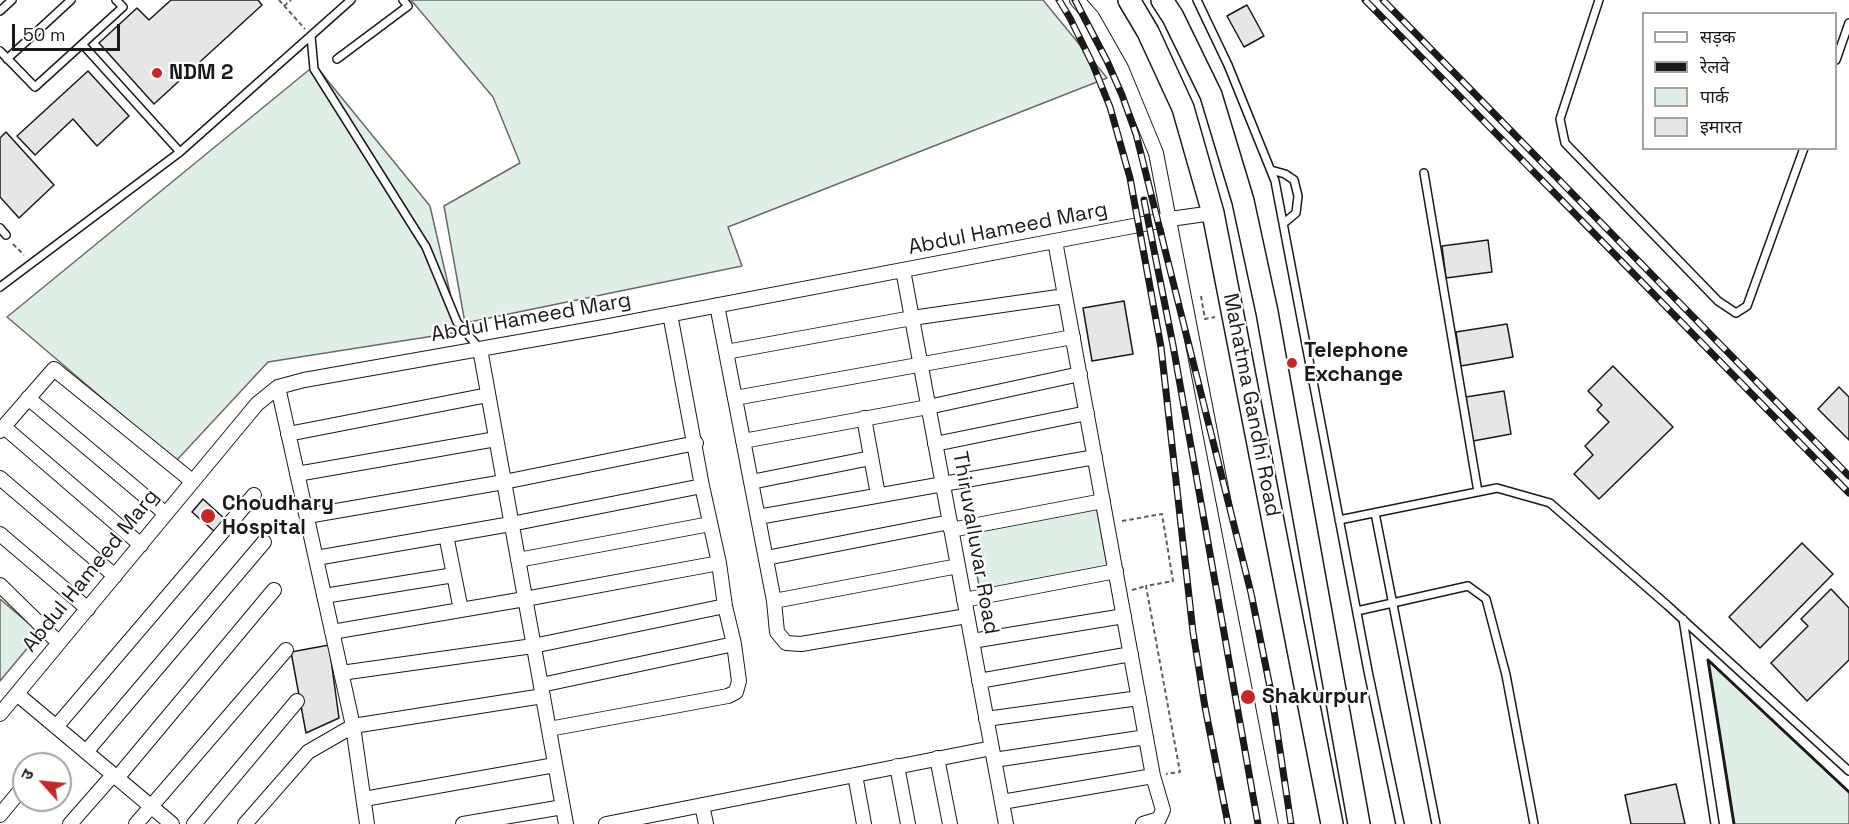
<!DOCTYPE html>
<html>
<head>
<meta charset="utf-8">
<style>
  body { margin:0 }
  #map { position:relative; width:1849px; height:824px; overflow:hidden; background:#fff; font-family:"Space Grotesk","Noto Sans Devanagari",sans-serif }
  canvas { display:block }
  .legend { position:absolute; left:1642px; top:12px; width:195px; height:138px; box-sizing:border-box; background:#fff; border:2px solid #a3a3a3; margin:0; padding:8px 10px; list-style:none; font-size:18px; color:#1a1a1a }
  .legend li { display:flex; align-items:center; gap:12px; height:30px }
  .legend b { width:30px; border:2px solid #a3a3a3 }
  .north { position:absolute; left:12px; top:752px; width:60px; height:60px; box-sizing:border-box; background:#fff; border:2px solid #a3a3a3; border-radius:50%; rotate:297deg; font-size:16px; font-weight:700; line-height:24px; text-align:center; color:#1a1a1a }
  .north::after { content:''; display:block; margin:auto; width:21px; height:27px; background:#c62828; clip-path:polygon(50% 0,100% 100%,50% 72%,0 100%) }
  .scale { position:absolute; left:12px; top:24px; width:108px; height:27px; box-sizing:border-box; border:3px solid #1a1a1a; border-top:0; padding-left:8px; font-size:18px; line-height:21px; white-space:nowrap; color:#1a1a1a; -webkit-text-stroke:4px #fff; paint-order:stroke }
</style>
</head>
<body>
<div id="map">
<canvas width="1849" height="824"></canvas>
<ul class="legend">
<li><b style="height:8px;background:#fff"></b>सड़क</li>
<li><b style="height:8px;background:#1a1a1a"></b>रेलवे</li>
<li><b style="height:16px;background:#e0efe3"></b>पार्क</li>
<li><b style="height:16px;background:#e6e6e6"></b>इमारत</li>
</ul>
<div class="north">उ</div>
<div class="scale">50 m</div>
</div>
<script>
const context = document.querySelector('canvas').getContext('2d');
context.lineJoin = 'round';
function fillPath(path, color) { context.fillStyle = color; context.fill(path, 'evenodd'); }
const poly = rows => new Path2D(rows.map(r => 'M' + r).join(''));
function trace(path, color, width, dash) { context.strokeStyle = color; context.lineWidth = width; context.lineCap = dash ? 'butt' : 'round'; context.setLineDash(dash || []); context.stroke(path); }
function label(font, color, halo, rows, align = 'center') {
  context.font = font + ' "Space Grotesk",sans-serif'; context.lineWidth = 4.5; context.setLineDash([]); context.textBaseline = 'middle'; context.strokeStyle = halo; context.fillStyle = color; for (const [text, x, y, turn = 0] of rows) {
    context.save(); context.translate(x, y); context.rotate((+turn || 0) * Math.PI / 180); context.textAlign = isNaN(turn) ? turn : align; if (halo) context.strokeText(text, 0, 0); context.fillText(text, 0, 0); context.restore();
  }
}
const green = poly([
  [411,0,1043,0,1107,78,728,227,742,266,465,323,444,206,520,163,493,97,411,0],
  [315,65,430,206,459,332,268,362,176,461,7,317,315,65],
  [1097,509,1108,569,980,592,970,533,1097,509],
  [0,599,40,633,0,681,0,599],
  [1708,660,1849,792,1849,824,1734,824,1708,660]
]);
const building = poly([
  [171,0,258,0,262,5,154,104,99,43,137,8,149,20,171,0],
  [1247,5,1264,36,1244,47,1227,16,1247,5],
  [88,71,129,116,97,146,73,119,35,155,17,136,88,71],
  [6,132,54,185,19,218,0,197,0,138,6,132],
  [1488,240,1492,272,1446,278,1442,246,1488,240],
  [1124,301,1133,354,1092,361,1083,308,1124,301],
  [1507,324,1513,357,1461,366,1456,332,1507,324],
  [1613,366,1673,427,1599,499,1574,474,1593,455,1585,446,1609,422,1597,410,1602,405,1588,391,1613,366],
  [1839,387,1849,397,1849,440,1818,409,1839,387],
  [1504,391,1511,434,1473,441,1466,397,1504,391],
  [203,499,226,520,215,532,192,512,203,499],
  [1802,543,1833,574,1760,648,1729,617,1802,543],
  [1831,589,1849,608,1849,660,1807,701,1771,663,1808,626,1801,619,1831,589],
  [329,645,339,718,306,733,291,652,329,645],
  [1676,784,1685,824,1631,824,1625,795,1676,784]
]);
const path = poly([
  [279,0,305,29],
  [284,6,291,0],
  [13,244,24,255],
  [1201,296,1205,319,1215,317],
  [1122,521,1162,514,1173,581,1146,586,1180,772,1166,774],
  [1132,590,1146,586]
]);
const lane = poly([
  [1197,0,1228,65,1275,181,1368,671,1400,824],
  [1599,0,1560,119,1565,143,1718,301,1736,313,1747,306,1804,148],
  [0,11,12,0],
  [311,36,314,69,426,247,457,322,480,349],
  [83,45,180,152],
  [0,51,35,87,123,7,116,0],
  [7,59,71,0],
  [337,59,408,6,403,0],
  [1836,60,1849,23],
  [1271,170,1285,174,1294,180,1298,196,1296,213,1284,223],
  [1424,173,1478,492],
  [0,228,6,235],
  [0,287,180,152,351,0],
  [1375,513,1436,824],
  [1339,520,1497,488,1550,503,1667,605,1849,771],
  [1357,611,1468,586,1486,599,1506,675,1534,824],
  [1683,619,1715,824]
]);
const street = poly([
  [1077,0,1092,17,1121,68,1156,153,1286,824],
  [1055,241,1153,776,1163,810,1159,819,1143,824],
  [903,270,1006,824],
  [717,305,774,601,777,632,786,643,801,644,967,616],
  [480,349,566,824],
  [726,352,912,318,1065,296],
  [278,387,353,726,367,824],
  [28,398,166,514],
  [735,398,1073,337],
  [864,418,878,495],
  [4,427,141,545],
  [0,431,54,369,192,481],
  [288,434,488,395],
  [743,441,928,407,1080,374],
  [935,444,1087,413],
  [297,474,496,439],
  [0,478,115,576],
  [751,482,871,458],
  [307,516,504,482,696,443],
  [758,517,1095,457],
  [951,530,1103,501],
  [0,534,88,609],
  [446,535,461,610],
  [316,558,511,524,702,486],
  [766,558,950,522],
  [518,560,710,524],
  [0,585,59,643],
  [324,596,454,575],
  [964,600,1116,571],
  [774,601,958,566],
  [332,632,525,599,719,563],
  [972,641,1124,616],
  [341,673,533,646,725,606],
  [979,681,1131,654],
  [541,685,734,644],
  [17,694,172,824],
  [0,714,257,404,278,387,304,380,604,327,1170,219,1213,213],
  [986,719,1139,698],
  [56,727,254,495],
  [549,729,728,696,736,692,739,681,734,644,725,606,719,563,702,486,670,314],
  [86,752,264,542],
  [937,758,950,824],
  [994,760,1146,737],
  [897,766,908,824],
  [855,775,864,824],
  [117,778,274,590],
  [364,799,555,765],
  [1002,802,1153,776],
  [702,805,706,824],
  [0,815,24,786],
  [70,824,113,775],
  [136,824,286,650],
  [194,824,297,701],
  [245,824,308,752,353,726,543,696],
  [463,824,563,807],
  [606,824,992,748]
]);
const primary = poly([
  [1129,0,1148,32,1183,108,1213,213,1332,824],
  [1162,0,1173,17,1211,95,1243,201,1267,312,1359,824]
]);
const rail = poly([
  [1059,0,1070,18,1093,65,1110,107,1130,178,1161,347,1193,632,1205,707,1228,824],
  [1075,0,1107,61,1122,95,1136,134,1251,593,1272,697,1291,824],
  [1365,0,1849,493],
  [1383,0,1849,476],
  [1144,200,1173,345,1258,824]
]);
const wall = poly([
  [1734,824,1708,660,1849,792]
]);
const markers = [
  [157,73,6,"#c62828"],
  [1292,363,6,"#c62828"],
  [208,516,8,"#c62828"],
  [1248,697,8,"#c62828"]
];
const poiNames = [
  ["NDM 2",169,73],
  ["Telephone",1304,351],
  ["Exchange",1304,375],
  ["Choudhary",222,504],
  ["Hospital",222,528],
  ["Shakurpur",1262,697]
];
const streetNames = [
  ["Abdul Hameed Marg",1008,229,-11],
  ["Abdul Hameed Marg",531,318,-10],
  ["Mahatma Gandhi Road",1251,405,79],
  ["Thiruvalluvar Road",975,543,80],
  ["Abdul Hameed Marg",91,571,-51]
];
fillPath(green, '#e0efe3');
trace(green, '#6a6a6a', 1.5);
fillPath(building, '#e6e6e6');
trace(building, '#1a1a1a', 1.5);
trace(lane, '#1a1a1a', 10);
trace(street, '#1a1a1a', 16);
trace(primary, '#1a1a1a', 24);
trace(path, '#5f5f5f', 2, [4.5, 3]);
trace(lane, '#fff', 7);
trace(street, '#fff', 14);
trace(primary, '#fff', 21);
trace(rail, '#1a1a1a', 7);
trace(rail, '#fff', 4.5, [14]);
trace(wall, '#1a1a1a', 3);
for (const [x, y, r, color] of markers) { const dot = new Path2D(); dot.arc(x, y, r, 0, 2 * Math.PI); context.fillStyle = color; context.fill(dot); trace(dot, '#fff', 2); }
label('bold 21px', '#1a1a1a', '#fff', poiNames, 'left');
label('21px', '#1a1a1a', '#fff', streetNames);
</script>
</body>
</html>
